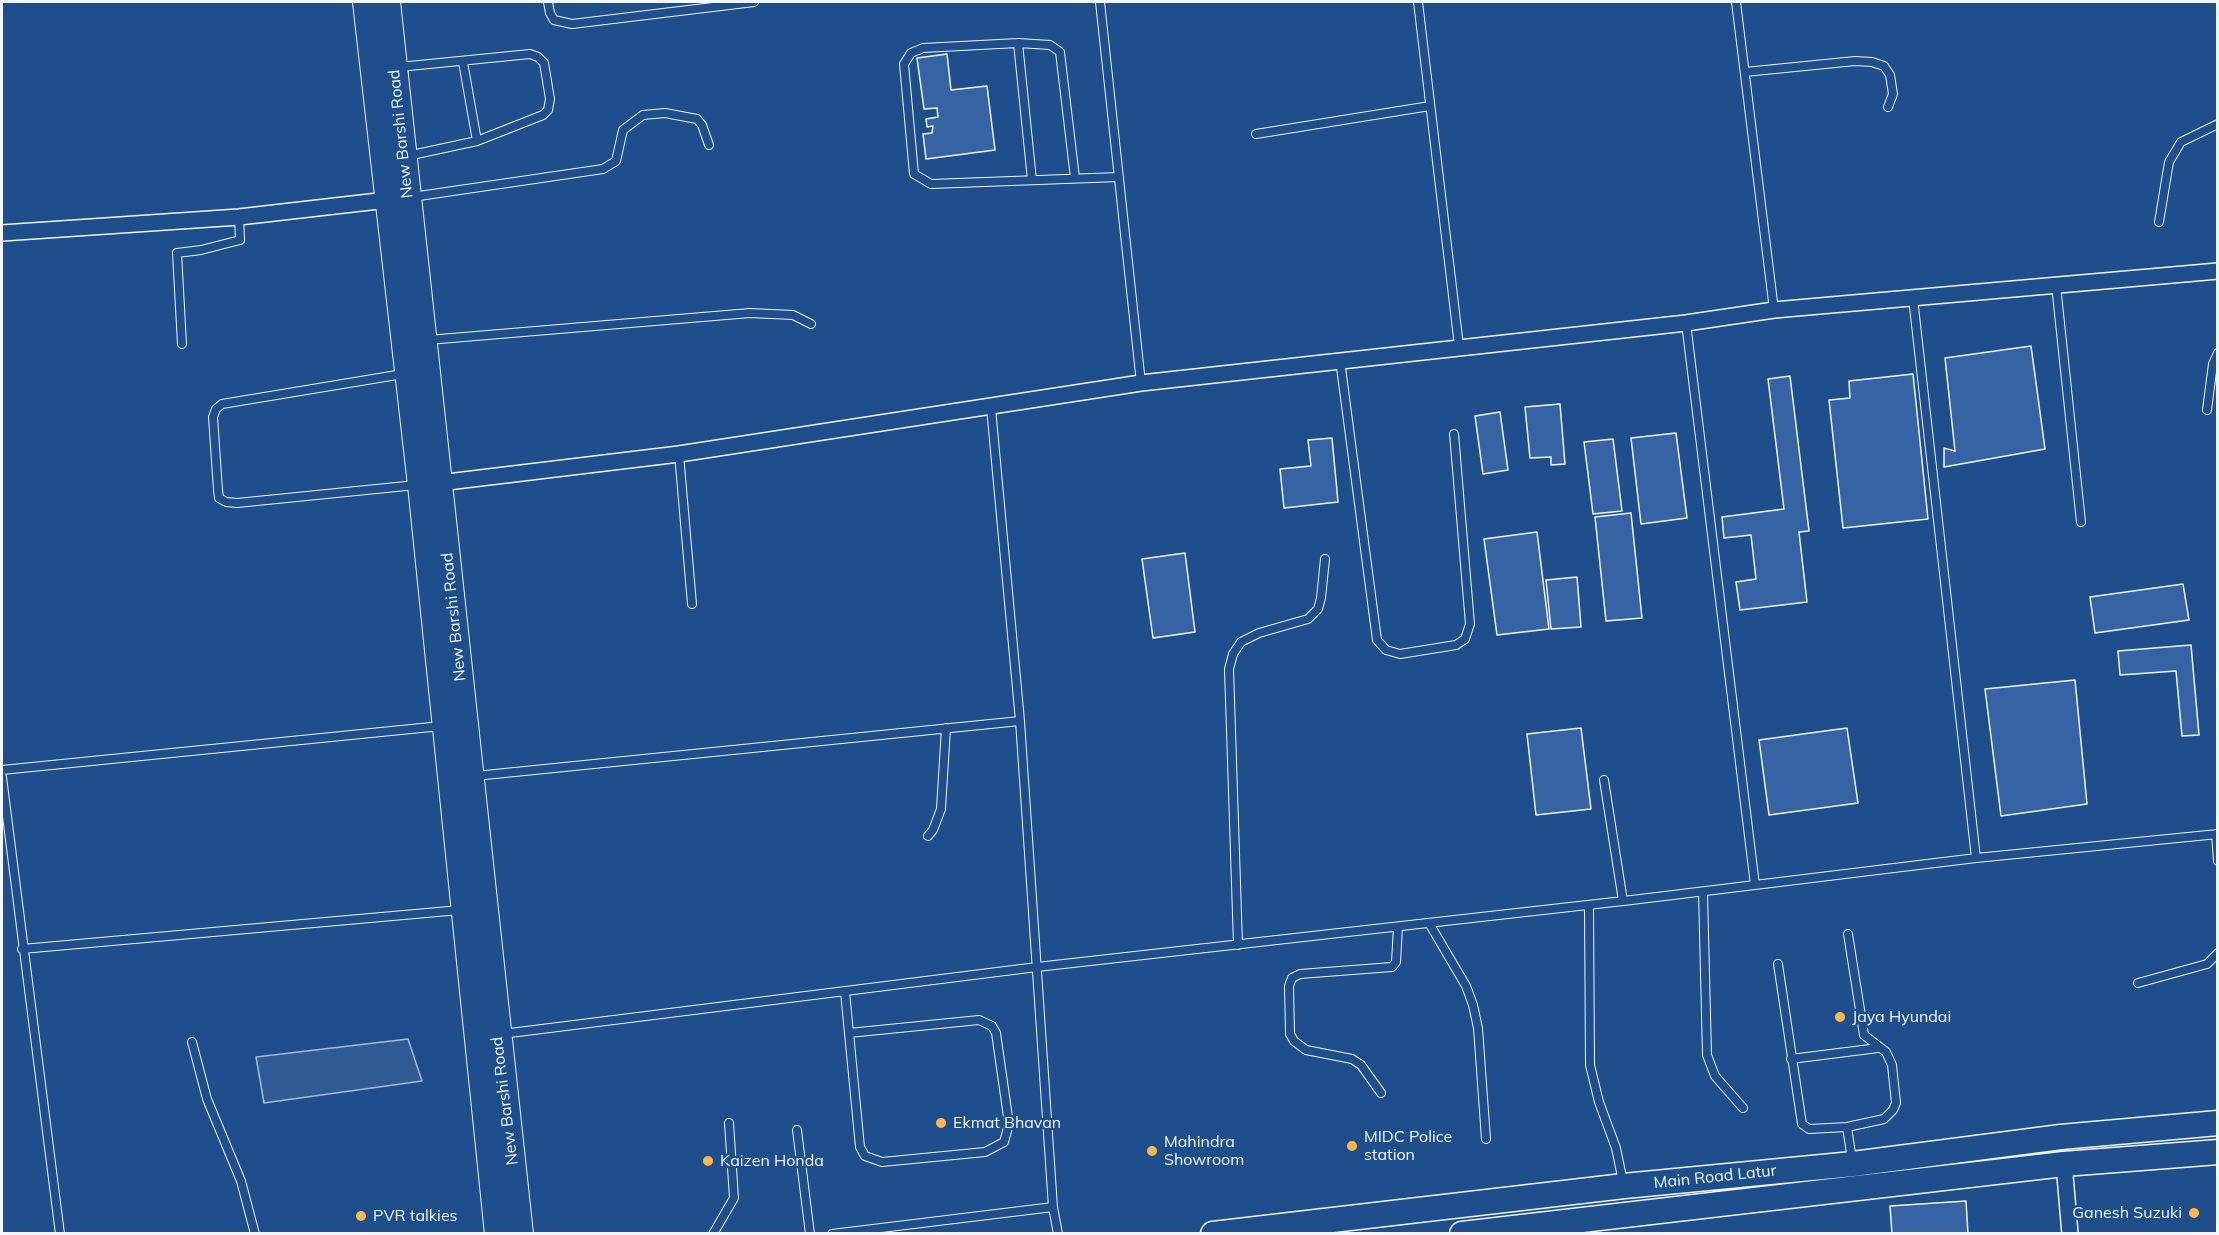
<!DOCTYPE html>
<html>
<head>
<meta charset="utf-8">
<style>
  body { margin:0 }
  #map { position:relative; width:2219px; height:1235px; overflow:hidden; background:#1f4e8c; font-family:Mulish,sans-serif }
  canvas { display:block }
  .frame { position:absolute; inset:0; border:3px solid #f2f6ff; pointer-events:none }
</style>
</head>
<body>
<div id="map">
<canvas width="2219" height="1235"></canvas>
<div class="frame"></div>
</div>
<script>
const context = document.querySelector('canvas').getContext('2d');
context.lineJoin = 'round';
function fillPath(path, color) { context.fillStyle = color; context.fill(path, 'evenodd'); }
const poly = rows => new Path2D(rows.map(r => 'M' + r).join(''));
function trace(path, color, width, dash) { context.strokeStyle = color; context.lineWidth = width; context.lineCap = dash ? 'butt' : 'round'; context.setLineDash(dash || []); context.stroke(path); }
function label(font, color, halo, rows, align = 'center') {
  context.font = font + ' Mulish,sans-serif'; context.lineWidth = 4.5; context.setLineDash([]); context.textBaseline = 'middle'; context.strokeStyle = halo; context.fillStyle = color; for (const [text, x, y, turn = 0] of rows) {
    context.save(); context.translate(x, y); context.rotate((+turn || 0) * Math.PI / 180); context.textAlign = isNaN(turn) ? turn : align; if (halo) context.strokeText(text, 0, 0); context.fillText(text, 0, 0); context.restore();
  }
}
const parking = poly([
  [408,1039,422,1081,264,1103,256,1057,408,1039]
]);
const building = poly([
  [947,54,951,90,987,86,995,150,926,159,923,134,932,133,933,126,927,127,926,119,938,117,937,108,924,109,917,58,947,54],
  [2031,346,2045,449,1944,467,1944,448,1955,451,1945,358,2031,346],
  [1913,374,1928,519,1843,528,1829,400,1850,398,1849,381,1913,374],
  [1790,376,1809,531,1799,532,1807,602,1740,610,1736,582,1756,579,1751,535,1724,538,1722,517,1784,509,1768,379,1790,376],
  [1560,404,1565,464,1551,465,1551,457,1530,458,1525,407,1560,404],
  [1500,412,1508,470,1483,474,1475,416,1500,412],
  [1676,433,1687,518,1641,524,1631,438,1676,433],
  [1332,438,1338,502,1284,508,1280,469,1311,466,1308,440,1332,438],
  [1613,439,1622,511,1593,514,1584,442,1613,439],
  [1631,513,1642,618,1606,621,1595,517,1631,513],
  [1537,532,1549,629,1497,635,1484,539,1537,532],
  [1185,553,1195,632,1153,638,1142,559,1185,553],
  [1577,577,1581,627,1551,629,1546,580,1577,577],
  [2183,584,2189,620,2095,633,2090,597,2183,584],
  [2191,645,2199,735,2182,736,2176,671,2120,675,2118,651,2191,645],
  [2075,680,2087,804,2001,816,1985,689,2075,680],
  [1581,728,1591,809,1536,815,1527,734,1581,728],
  [1847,728,1858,803,1769,815,1759,740,1847,728],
  [1966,1201,1968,1234,1892,1234,1890,1206,1966,1201]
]);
const service = poly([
  [548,2,550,13,554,20,572,24,754,2],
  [1100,2,1141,383],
  [1418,2,1459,346],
  [1736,2,1774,310],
  [1018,43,923,48,911,53,904,64,914,174,931,184,1119,177],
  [463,62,477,141],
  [399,67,530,54,538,57,544,63,550,99,548,110,543,115,477,141,407,156],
  [1745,72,1855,61,1872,62,1884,66,1890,75,1893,94,1888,107],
  [1256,134,1430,106],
  [1032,180,1018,43,1050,45,1060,52,1075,178],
  [412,197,603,169,616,161,623,130,643,115,665,113,697,119,702,125,709,145],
  [2159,222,2169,162,2181,142,2218,124],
  [2056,285,2081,522],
  [1913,298,1976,858],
  [1686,323,1755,885],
  [428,340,750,313,793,315,811,324],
  [182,344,177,253,201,250,240,240,239,217],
  [1340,360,1377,640,1386,650,1400,654,1456,645,1465,639,1470,624,1454,434],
  [403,374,222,404,216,409,213,417,218,490,219,498,226,502,237,503,416,485],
  [991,408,1020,721,1053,1207,1058,1234],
  [2207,410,2213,364,2218,353],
  [679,454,692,604],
  [2,770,441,726],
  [475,776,1020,721],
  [2,777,60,1234],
  [1604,780,1623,901],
  [2216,834,2218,861],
  [928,836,933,830,941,809,946,728],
  [1703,892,1707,1055,1715,1076,1743,1108],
  [1589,905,1590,1065,1599,1102,1616,1148,1623,1182],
  [1429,923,1466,986,1473,1005,1478,1028,1486,1139],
  [1238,945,1229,669,1233,654,1241,642,1259,633,1308,619,1318,609,1321,598,1325,559],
  [22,949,460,910],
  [1778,964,1802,1124,1809,1129,1847,1127,1884,1119,1893,1110,1896,1103,1892,1065,1886,1052,1864,1035,1848,934],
  [2138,983,2207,964,2218,953],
  [845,992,849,1033,860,1147,865,1156,882,1162,985,1152,1004,1142,1009,1124,996,1033,992,1026,979,1020,849,1033],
  [502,1034,1037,967,1632,900,1976,858,2218,834],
  [192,1042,207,1099,241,1181,255,1234],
  [1791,1059,1878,1048],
  [1381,1093,1361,1065,1352,1059,1306,1050,1294,1041,1290,1034,1289,986,1292,978,1300,974,1392,967,1396,962,1398,927],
  [1847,1127,1852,1160],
  [797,1130,810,1234],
  [713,1234,734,1198,729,1123],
  [832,1234,1053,1207]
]);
const minor = poly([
  [2,233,239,217,396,199],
  [439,483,679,454,1141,383,1686,323,1774,310,2218,271],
  [2064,1164,2070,1234]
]);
const primary = poly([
  [1213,1234,1624,1186,1853,1164,2061,1137,2218,1123],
  [1462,1234,2064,1164,2218,1152]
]);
const trunk = poly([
  [366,2,421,485,498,1234],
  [387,2,520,1234]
]);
const markers = [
  [1840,1017,6,"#ffb74d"],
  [941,1123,6,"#ffb74d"],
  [1352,1146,6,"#ffb74d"],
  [1152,1151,6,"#ffb74d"],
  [708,1161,6,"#ffb74d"],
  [2194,1213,6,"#ffb74d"],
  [361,1216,6,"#ffb74d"]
];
const streetNames = [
  ["New Barshi Road",401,134,-96],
  ["New Barshi Road",454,617,-96],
  ["New Barshi Road",505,1101,-97],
  ["Main Road Latur",1715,1177,-6]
];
const poiNames = [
  ["Jaya Hyundai",1852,1017],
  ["Ekmat Bhavan",953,1123],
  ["MIDC Police",1364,1137],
  ["station",1364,1155],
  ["Mahindra",1164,1142],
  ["Showroom",1164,1160],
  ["Kaizen Honda",720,1161],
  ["Ganesh Suzuki",2182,1213,"right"],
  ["PVR talkies",373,1216]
];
fillPath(parking, '#305b95');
trace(parking, '#a8bbd7', 1.5);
fillPath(building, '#3563a3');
trace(building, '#f2f6ff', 1.5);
trace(service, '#f2f6ff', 10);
trace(minor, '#f2f6ff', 18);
trace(primary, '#f2f6ff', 27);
trace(trunk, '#f2f6ff', 28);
trace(service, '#1f4e8c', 8);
trace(minor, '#1f4e8c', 15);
trace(primary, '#1f4e8c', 24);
trace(trunk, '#1f4e8c', 26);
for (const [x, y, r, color] of markers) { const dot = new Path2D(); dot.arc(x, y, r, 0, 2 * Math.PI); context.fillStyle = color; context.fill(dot); trace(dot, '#1f4e8c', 2); }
label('16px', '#f2f6ff', '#1f4e8c', streetNames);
label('16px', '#f2f6ff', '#1f4e8c', poiNames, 'left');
</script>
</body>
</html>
